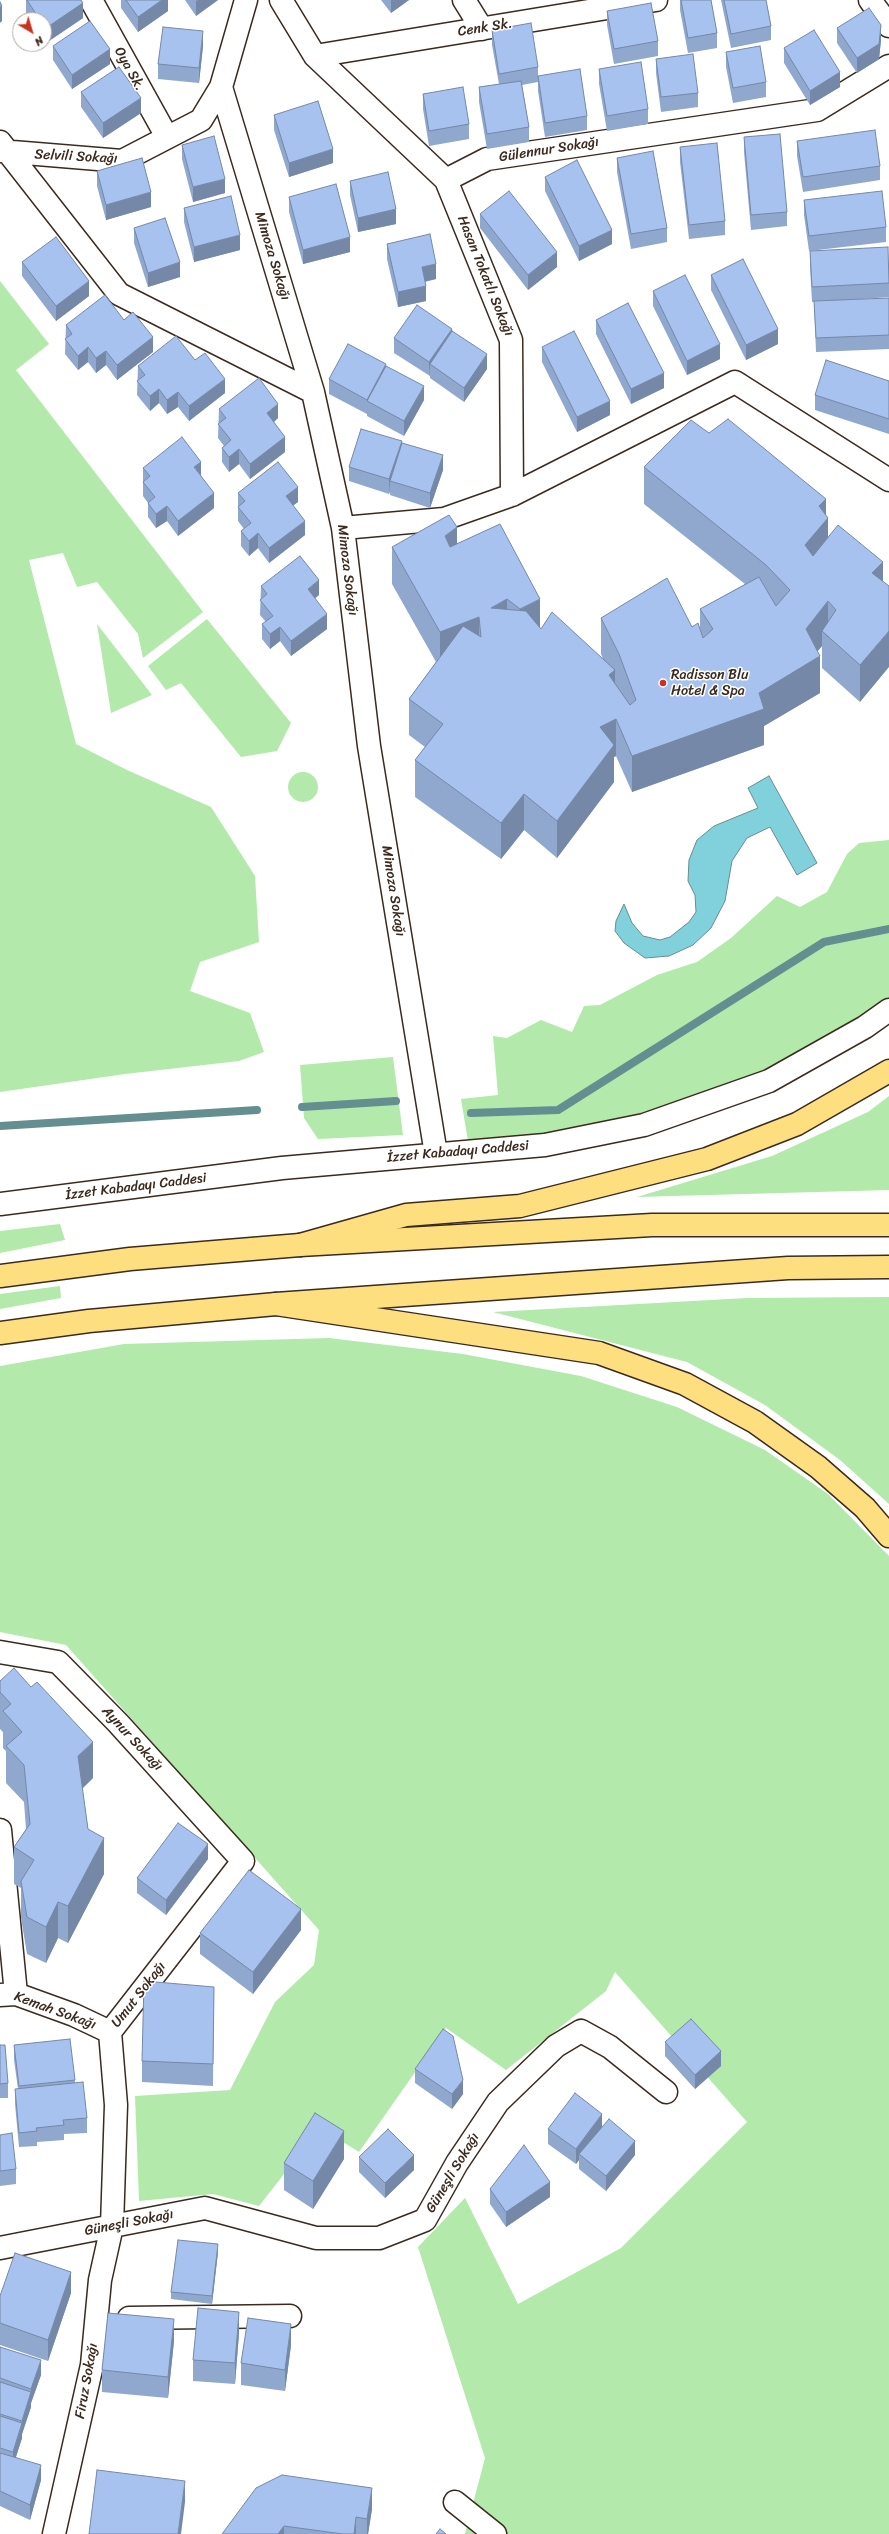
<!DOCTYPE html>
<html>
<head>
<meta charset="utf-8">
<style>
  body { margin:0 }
  #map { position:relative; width:889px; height:2534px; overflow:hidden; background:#fff; font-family:Sriracha,sans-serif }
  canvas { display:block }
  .north { position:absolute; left:12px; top:12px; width:40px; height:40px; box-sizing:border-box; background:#fff; border:1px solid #b1aaa5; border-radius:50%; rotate:142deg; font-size:11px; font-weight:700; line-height:16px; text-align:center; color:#3b2a1e }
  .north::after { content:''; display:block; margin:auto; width:14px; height:18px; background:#c8321e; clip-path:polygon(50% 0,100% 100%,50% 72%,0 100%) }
</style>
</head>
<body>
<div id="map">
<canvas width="889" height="2534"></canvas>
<div class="north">N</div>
</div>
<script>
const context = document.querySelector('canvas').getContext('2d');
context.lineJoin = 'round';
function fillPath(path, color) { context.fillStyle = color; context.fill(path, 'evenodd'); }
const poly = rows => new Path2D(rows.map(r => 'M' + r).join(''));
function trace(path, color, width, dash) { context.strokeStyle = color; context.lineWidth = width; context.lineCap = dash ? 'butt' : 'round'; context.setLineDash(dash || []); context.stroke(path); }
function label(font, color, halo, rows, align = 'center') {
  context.font = font + ' Sriracha,sans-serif'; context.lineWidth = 3; context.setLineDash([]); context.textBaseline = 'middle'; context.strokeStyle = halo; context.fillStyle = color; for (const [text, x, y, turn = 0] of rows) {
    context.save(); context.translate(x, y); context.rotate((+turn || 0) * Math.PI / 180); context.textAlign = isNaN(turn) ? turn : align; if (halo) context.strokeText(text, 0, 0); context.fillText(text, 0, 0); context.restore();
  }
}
const green = poly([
  [0,281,49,344,16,370,203,612,143,658,138,634,97,582,77,587,63,553,29,560,76,744,127,770,211,807,255,876,259,942,200,962,190,991,250,1013,264,1052,239,1061,125,1074,0,1092],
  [207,619,291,723,277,751,241,757,181,683,166,690,148,666],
  [97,624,152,695,111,713],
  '288 787a15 15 0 1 1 30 0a15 15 0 1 1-30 0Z',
  [889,840,889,1006,823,1047,745,1078,617,1121,510,1147,468,1141,461,1099,498,1095,493,1036,507,1038,541,1020,572,1032,584,1006,600,1005,657,975,697,962,731,938,777,896,800,907,827,892,847,854,859,843],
  [393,1057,403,1135,318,1139,304,1118,300,1065],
  [889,1096,889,1190,637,1197,772,1156,868,1112],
  [60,1224,65,1240,0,1253,0,1231],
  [60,1286,61,1298,0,1309,0,1294],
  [889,1297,889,1504,840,1460,765,1405,687,1362,493,1312,747,1298],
  [329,1338,463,1354,581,1376,677,1407,765,1450,828,1494,889,1556,889,2534,465,2534,485,2458,418,2247,465,2198,518,2304,621,2248,747,2122,615,1972,606,1991,506,2070,446,2028,359,2152,320,2128,259,2206,213,2194,139,2201,135,2096,230,2090,275,2002,314,1965,319,1930,66,1645,0,1632,0,1366,124,1344]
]);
const water = poly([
  [769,776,817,863,797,875,770,827,747,838,732,861,725,901,711,928,693,945,669,956,645,958,624,943,615,931,616,921,624,904,632,923,643,936,660,940,670,937,689,922,696,912,695,895,688,881,689,860,697,840,714,826,758,808,748,788,769,776]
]);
const stream = poly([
  [302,1107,396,1101],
  [471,1113,558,1110,824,942,889,929],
  [0,1126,257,1110]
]);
const minor = poly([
  [91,0,167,137],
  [246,0,221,87,313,392,343,528,369,746,436,1154],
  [281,0,315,56,446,180,487,159,817,110,889,66],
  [464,0,482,29],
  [870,0,889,26],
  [315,56,656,0],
  [0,142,119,294,313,392],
  [0,151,122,161,201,120,221,87],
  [446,180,511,340,512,495],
  [343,528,444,519,512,495,735,382,889,480],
  [0,1204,282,1168,545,1145,644,1125,769,1081,865,1027,889,1010],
  [0,1652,58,1662,118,1723,243,1861,110,2032,116,2105,112,2226,100,2280,92,2365,54,2534],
  [0,1830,16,1994],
  [0,1995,16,1994,74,2015,110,2032],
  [0,2248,205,2208,316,2238,379,2238,425,2220,457,2163,498,2102,556,2046,581,2031,610,2047,666,2092],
  [129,2318,290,2316],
  [455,2502,495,2534]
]);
const major = poly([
  [0,1276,130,1259,300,1245,652,1225,889,1225],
  [0,1333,89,1321,276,1304,788,1268,889,1267]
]);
const highway = poly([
  [300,1245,406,1215,520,1206,707,1159,797,1124,889,1071],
  [276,1304,599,1353,685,1384,755,1422,818,1467,865,1508,889,1536]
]);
const wall = poly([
  [26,0,81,0,83,18,46,43,44,40,44,20,30,20,26,14],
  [121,0,168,0,168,11,138,32,121,8],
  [185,0,218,0,196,16],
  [381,0,409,0,391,13],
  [680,0,711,0,717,33,717,48,688,53,680,10],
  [721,0,766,0,771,26,771,40,731,48],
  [607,11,658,41,658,56,614,64,607,25],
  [837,28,881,40,879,59,857,73,837,43],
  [492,30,538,67,538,76,587,116,587,130,545,137,538,91,538,82,522,85,529,127,529,142,487,149,479,102,479,87,499,84,492,45],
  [53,46,110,64,72,89,53,60],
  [203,46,199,83,158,79,158,64],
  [784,48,840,87,810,105,784,63],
  [726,52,766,82,766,97,733,103,726,67],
  [656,59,698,93,698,107,661,112,656,73],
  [599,69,648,109,648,124,607,131,599,84],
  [81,92,141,113,103,138,81,107],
  [423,94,469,124,469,139,429,146,423,109],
  [274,115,333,163,289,177,274,130],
  [744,137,787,212,787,226,751,230,744,152],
  [797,141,880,166,880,180,803,192,797,156],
  [182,145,225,193,193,202,182,159],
  [680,147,725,221,725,235,689,239,680,162],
  [617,158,667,228,667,242,631,249,617,172],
  [97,171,151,207,106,220,97,186],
  [545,177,612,244,579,261,545,191],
  [350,181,396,224,358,232,350,195],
  [289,197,350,252,303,264,289,212],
  [804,200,886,227,886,242,809,251,804,215],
  [184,208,240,250,194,262,184,222],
  [480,214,557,267,528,290,480,228],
  [134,228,180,277,148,287,134,243],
  [387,244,436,279,425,282,426,301,398,307,387,259],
  [810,251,889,267,889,297,834,301,889,298,889,349,816,352,814,302,812,302,810,266],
  [22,262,89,296,56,321,22,276],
  [711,275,778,344,746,360,711,290],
  [653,291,720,359,687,375,653,306],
  [124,320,153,352,117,380,106,365,96,373,88,362,78,370,65,354,66,325],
  [596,320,664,388,631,404,596,334],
  [452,331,487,369,464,402,430,378,430,376,394,353,394,338],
  [542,347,610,415,577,432,542,362],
  [195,360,225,393,189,421,178,407,167,414,159,403,150,411,137,395,138,366],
  [386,366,424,400,404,436,367,416,367,413,367,414,329,394,329,379],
  [889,381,889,434,815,410,815,395],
  [219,409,278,418,274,422,285,452,250,479,239,464,229,472,222,462,222,448,224,446,218,438],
  [402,444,443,470,430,508,390,495,390,492,389,494,349,481,349,467],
  [644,467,826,516,828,537,883,562,860,702,822,668,822,646,817,651,820,693,764,726,764,745,632,792,616,756,614,757,614,782,557,858,524,830,501,859,415,797,415,760,425,747,409,735,409,699,436,662,392,584,392,547,457,544,541,629,603,659,601,654,601,618,692,627,700,630,700,609,745,584,644,504],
  [143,468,201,476,214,508,178,536,167,521,156,528,148,517,148,503,143,496],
  [238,493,298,502,293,505,305,535,269,563,258,548,249,556,241,546,241,531,244,529,238,521],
  [261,586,319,595,315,598,327,629,291,656,280,641,270,649,262,639,262,624,266,622,260,615],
  [0,1681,93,1778,82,1788,88,1829,104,1874,68,1943,58,1938,46,1963,27,1954,21,1918,21,1888,14,1884,14,1847,26,1829,24,1802,6,1783,6,1751,3,1748,3,1732,0,1729],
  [208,1859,166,1915,137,1893,137,1878],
  [301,1930,253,1994,200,1954,200,1933],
  [214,1987,213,2086,142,2082,142,2061],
  [665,2042,721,2066,695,2089,665,2056],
  [0,2045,8,2083,8,2098,0,2098],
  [14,2045,75,2080,75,2083,87,2118,87,2133,64,2134,64,2140,37,2142,37,2146,19,2147,15,2104,15,2089,18,2089,14,2060],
  [415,2069,463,2094,452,2109,415,2083],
  [602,2127,635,2155,606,2191,579,2169,579,2160,576,2164,548,2144,548,2129],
  [0,2135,16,2169,16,2184,0,2186],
  [359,2157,414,2170,385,2198,359,2172],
  [344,2159,313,2209,284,2190,284,2163],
  [490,2189,550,2197,506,2227,490,2204],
  [218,2252,212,2304,171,2299,171,2292],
  [71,2293,48,2361,0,2345,0,2296],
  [239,2333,235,2384,193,2381,193,2360],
  [174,2341,168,2398,102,2392,102,2370],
  [291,2345,285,2391,241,2385,241,2363],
  [0,2347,41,2375,31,2403,31,2407,22,2434,22,2438,16,2457,41,2480,30,2520,0,2506],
  [372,2509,368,2534,222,2534]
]);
const shadedWall = poly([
  [162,0,168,0,168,11,138,32,138,17],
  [198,0,218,0,196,16,196,1],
  [391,0,409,0,391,13],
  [83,3,83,18,46,43,46,28],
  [2,6,2,21,0,23,0,8],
  [881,25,881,40,879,59,857,73,857,58],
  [203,31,203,46,199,83,199,68],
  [110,49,110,64,72,89,72,75],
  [840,72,840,87,810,105,810,91],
  [141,98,141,113,103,138,103,123],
  [333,149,333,163,289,177,289,163],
  [225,179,225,193,193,202,193,187],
  [151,192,151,207,106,220,106,205],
  [396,209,396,224,358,232,358,218],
  [612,230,612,244,579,261,579,246],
  [240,235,240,250,194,262,194,247],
  [350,237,350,252,303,264,303,250],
  [557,252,557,267,528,290,528,275],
  [180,262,180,277,148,287,148,273],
  [436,264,436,279,422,282,422,267],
  [89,281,89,296,56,321,56,306],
  [426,286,426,301,398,307,398,292],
  [452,329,452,344,430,364,429,377,429,362],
  [778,329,778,344,746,360,746,345],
  [153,337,153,352,117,380,117,365],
  [720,344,720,359,687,375,687,361],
  [88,347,88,362,78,370,78,356],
  [106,351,106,365,96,373,96,358],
  [487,354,487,369,464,402,464,388],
  [386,364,386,379,367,401,367,414,367,400],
  [664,373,664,388,631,404,631,389],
  [225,379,225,393,189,421,189,406],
  [424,386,424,400,404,436,404,421],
  [159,389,159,403,150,411,150,396],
  [178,392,178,407,167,414,167,400],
  [610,401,610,415,577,432,577,417],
  [278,404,278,418,267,428,267,413],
  [285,437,285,452,250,479,250,464],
  [402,441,402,456,390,481,389,494,389,479],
  [239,449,239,464,229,472,229,457],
  [443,455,443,470,430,508,430,493],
  [201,462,201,476,194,467],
  [298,487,298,502,286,511,286,496],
  [214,493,214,508,178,536,178,521],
  [826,499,826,520,828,518,828,555,805,582,805,545,819,506],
  [167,506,167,521,156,528,156,514],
  [305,521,305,535,269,563,269,548],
  [457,527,457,563,445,536],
  [258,533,258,548,249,556,249,541],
  [883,562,883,599,872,573],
  [319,580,319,595,308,604,308,589],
  [507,599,507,636,491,608],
  [540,599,540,636,520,645,520,609],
  [828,601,828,637,822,631,822,646,807,664,820,656,820,693,764,726,764,745,632,792,632,756,759,693,806,629],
  [327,614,327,629,291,656,291,641],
  [479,617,479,653,440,668,440,632],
  [280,627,280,641,270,649,270,634],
  [889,631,889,667,860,702,860,665],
  [615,670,615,707,609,675],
  [616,719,616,756,614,757,614,782,557,858,557,821,600,727],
  [524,794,524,830,501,859,501,823],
  [93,1742,93,1778,78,1793,78,1756],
  [104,1838,104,1874,68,1943,68,1906],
  [208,1844,208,1859,166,1915,166,1900],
  [58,1902,58,1938,46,1963,46,1927],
  [301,1909,301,1930,253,1994,253,1972],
  [721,2051,721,2066,695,2089,695,2075],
  [463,2080,463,2094,452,2109,452,2094],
  [602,2114,602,2128,579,2154,579,2160,576,2164,576,2149],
  [344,2131,344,2159,313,2209,313,2181],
  [635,2141,635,2155,606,2191,606,2176],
  [414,2155,414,2170,385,2198,385,2183],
  [550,2182,550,2197,506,2227,506,2212],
  [218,2244,218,2252,212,2304,212,2296],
  [71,2272,71,2293,48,2361,48,2340],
  [239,2312,239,2333,235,2384,235,2363],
  [174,2319,174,2341,168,2398,168,2377],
  [291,2324,291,2345,285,2391,285,2370],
  [41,2360,41,2375,31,2403,31,2389],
  [31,2392,31,2407,22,2434,22,2438,13,2466,13,2452,22,2425,22,2421],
  [41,2465,41,2480,30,2520,30,2505],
  [185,2481,185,2502,181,2534,178,2534],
  [372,2488,372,2509,368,2534,367,2534,367,2519],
  [356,2517,356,2534,354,2534],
  [284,2526,284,2534,278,2534]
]);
const building = poly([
  [27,0,81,0,83,3,46,28,44,25,44,20,40,20,27,0],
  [126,0,162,0,138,17,126,0],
  [681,0,711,0,717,33,688,38,681,0],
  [724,0,766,0,771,26,731,34,724,0],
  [0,2,2,6,0,8,0,2],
  [651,3,658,41,614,49,607,11,651,3],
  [869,8,881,25,879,44,857,58,837,28,869,8],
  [90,21,110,49,72,75,53,46,90,21],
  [531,23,538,67,499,74,492,30,531,23],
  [163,27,203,31,199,68,158,64,163,27],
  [814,30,840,72,810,91,784,48,814,30],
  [760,46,766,82,733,88,726,52,760,46],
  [693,54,698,93,661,97,656,59,693,54],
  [641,62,648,109,607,116,599,69,641,62],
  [119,67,141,98,103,123,81,92,119,67],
  [580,69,587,116,545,123,538,76,580,69],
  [521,81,529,127,487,134,479,87,521,81],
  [463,87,469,124,429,131,423,94,463,87],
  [318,101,333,149,289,163,274,115,318,101],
  [875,130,880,166,803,177,797,141,875,130],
  [780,134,787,212,751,215,744,137,780,134],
  [214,136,225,179,193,187,182,145,214,136],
  [717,143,725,221,689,225,680,147,717,143],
  [653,151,667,228,631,234,617,158,653,151],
  [142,158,151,192,106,205,97,171,142,158],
  [577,160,612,230,579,246,545,177,577,160],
  [388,172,396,209,358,218,350,181,388,172],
  [336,184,350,237,303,250,289,197,336,184],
  [509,191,557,252,528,275,480,214,509,191],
  [882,191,886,227,809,236,804,200,882,191],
  [231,196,240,235,194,247,184,208,231,196],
  [165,218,180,262,148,273,134,228,165,218],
  [430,234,436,264,422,267,426,286,398,292,387,244,430,234],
  [56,237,89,281,56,306,22,262,56,237],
  [888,247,889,283,812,287,810,251,888,247],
  [743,259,778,329,746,345,711,275,743,259],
  [685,275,720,344,687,361,653,291,685,275],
  [105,295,124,320,133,312,153,337,117,365,106,351,96,358,88,347,78,356,65,339,72,334,66,325,105,295],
  [889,298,889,335,816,338,814,301,889,298],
  [628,303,664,373,631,389,596,320,628,303],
  [417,305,452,329,429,362,394,338,417,305],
  [452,331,487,354,464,388,430,364,452,331],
  [574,331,610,401,577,417,542,347,574,331],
  [176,336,195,360,205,353,225,379,189,406,178,392,167,400,159,389,150,396,137,381,145,375,138,366,176,336],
  [348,344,386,364,367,400,329,379,348,344],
  [826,360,889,381,889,419,815,395,826,360],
  [386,366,424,386,404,421,367,401,386,366],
  [259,378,278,404,267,413,285,437,250,464,239,449,229,457,222,448,231,440,218,424,226,418,219,409,259,378],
  [728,419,826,499,819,506,828,518,805,545,813,556,838,525,883,562,872,573,889,586,889,631,860,665,822,631,836,610,828,601,806,629,820,656,759,693,764,709,632,756,616,719,600,727,614,745,557,821,524,794,501,823,415,760,443,724,409,699,463,626,481,637,479,617,440,632,392,547,449,515,457,527,445,536,450,547,500,524,540,599,520,609,507,599,491,608,526,611,541,629,552,612,615,670,609,675,630,705,636,700,619,654,601,618,667,578,692,627,698,623,703,638,713,629,700,609,759,577,776,606,790,590,766,565,644,467,691,420,709,433,728,419],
  [361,429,402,441,389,479,349,467,361,429],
  [182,437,201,462,194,467,214,493,178,521,167,506,156,514,148,503,155,497,143,482,150,476,143,468,182,437],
  [402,443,443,455,430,493,390,481,402,443],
  [278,462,298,487,286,496,305,521,269,548,258,533,249,541,241,531,251,523,238,507,245,501,238,493,278,462],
  [300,556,319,580,308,589,327,614,291,641,280,627,270,634,262,624,273,616,260,600,267,594,261,586,300,556],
  [14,1668,31,1687,37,1682,93,1742,78,1756,88,1829,104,1838,68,1906,58,1902,46,1927,27,1917,21,1881,34,1860,14,1847,30,1824,24,1765,6,1746,22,1732,3,1711,11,1704,0,1692,0,1681,14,1668],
  [178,1823,208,1844,166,1900,137,1878,178,1823],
  [249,1870,301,1909,253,1972,200,1933,249,1870],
  [144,1981,214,1987,213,2064,142,2061,144,1981],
  [691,2019,721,2051,695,2075,665,2042,691,2019],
  [443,2029,453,2036,463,2080,452,2094,415,2069,443,2029],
  [70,2039,75,2080,19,2086,14,2045,70,2039],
  [0,2045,5,2045,8,2083,0,2084,0,2045],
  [83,2082,87,2118,63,2120,64,2125,36,2128,37,2131,19,2133,15,2089,83,2082],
  [575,2093,602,2114,576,2149,548,2129,575,2093],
  [315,2113,344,2131,313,2181,284,2163,315,2113],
  [609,2119,635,2141,606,2176,579,2154,609,2119],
  [388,2129,414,2155,385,2183,359,2157,388,2129],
  [12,2133,16,2169,0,2171,0,2135,12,2133],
  [524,2145,550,2182,506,2212,490,2189,524,2145],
  [178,2240,218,2244,212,2296,171,2292,178,2240],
  [15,2253,71,2272,48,2340,0,2323,0,2296,15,2253],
  [198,2308,239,2312,235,2363,193,2360,198,2308],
  [108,2313,174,2319,168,2377,102,2370,108,2313],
  [248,2318,291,2324,285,2370,241,2363,248,2318],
  [0,2347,41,2360,31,2389,0,2378,0,2347],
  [0,2382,31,2392,22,2421,0,2414,0,2382],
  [0,2416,22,2423,13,2452,0,2448,0,2416],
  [0,2453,41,2465,30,2505,0,2491,0,2453],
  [97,2470,185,2481,178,2534,89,2534,97,2470],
  [282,2475,372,2488,367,2519,356,2517,354,2534,343,2534,284,2526,278,2534,222,2534,256,2488,282,2475],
  [440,2529,446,2534,436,2534,440,2529]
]);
const markers = [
  [663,683,4,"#c8321e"]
];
const streetNames = [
  ["Cenk Sk.",485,28,-9],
  ["Oya Sk.",129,69,61],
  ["Gülennur Sokağı",549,150,-9],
  ["Selvili Sokağı",76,157,3],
  ["Mimoza Sokağı",272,256,73],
  ["Hasan Tokatlı Sokağı",485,276,68],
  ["Mimoza Sokağı",347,570,83],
  ["Mimoza Sokağı",393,891,81],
  ["İzzet Kabadayı Caddesi",458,1152,-5],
  ["İzzet Kabadayı Caddesi",136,1187,-7],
  ["Aynur Sokağı",132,1739,47],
  ["Umut Sokağı",139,1995,-52],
  ["Kemah Sokağı",55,2011,20],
  ["Güneşli Sokağı",453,2173,-59],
  ["Güneşli Sokağı",129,2223,-11],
  ["Firuz Sokağı",87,2381,-80]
];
const poiNames = [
  ["Radisson Blu",671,675],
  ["Hotel & Spa",671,691]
];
fillPath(green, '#b3e9ab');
fillPath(water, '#81d1dc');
trace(water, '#658e90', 1);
trace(stream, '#658e90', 8);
trace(minor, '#3b2a1e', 25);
trace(major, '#3b2a1e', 25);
trace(highway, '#3b2a1e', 25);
trace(minor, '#fff', 22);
trace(major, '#fedf80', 22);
trace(highway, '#fedf80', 22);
fillPath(wall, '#90a7ce');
fillPath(shadedWall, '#7588a7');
fillPath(building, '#a7c2ef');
trace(building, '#7588a7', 1);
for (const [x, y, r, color] of markers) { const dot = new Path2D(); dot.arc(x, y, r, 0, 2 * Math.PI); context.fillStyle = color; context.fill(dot); trace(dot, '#fff', 1.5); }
label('14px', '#3b2a1e', '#fff', streetNames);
label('14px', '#3b2a1e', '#fff', poiNames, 'left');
</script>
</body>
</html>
